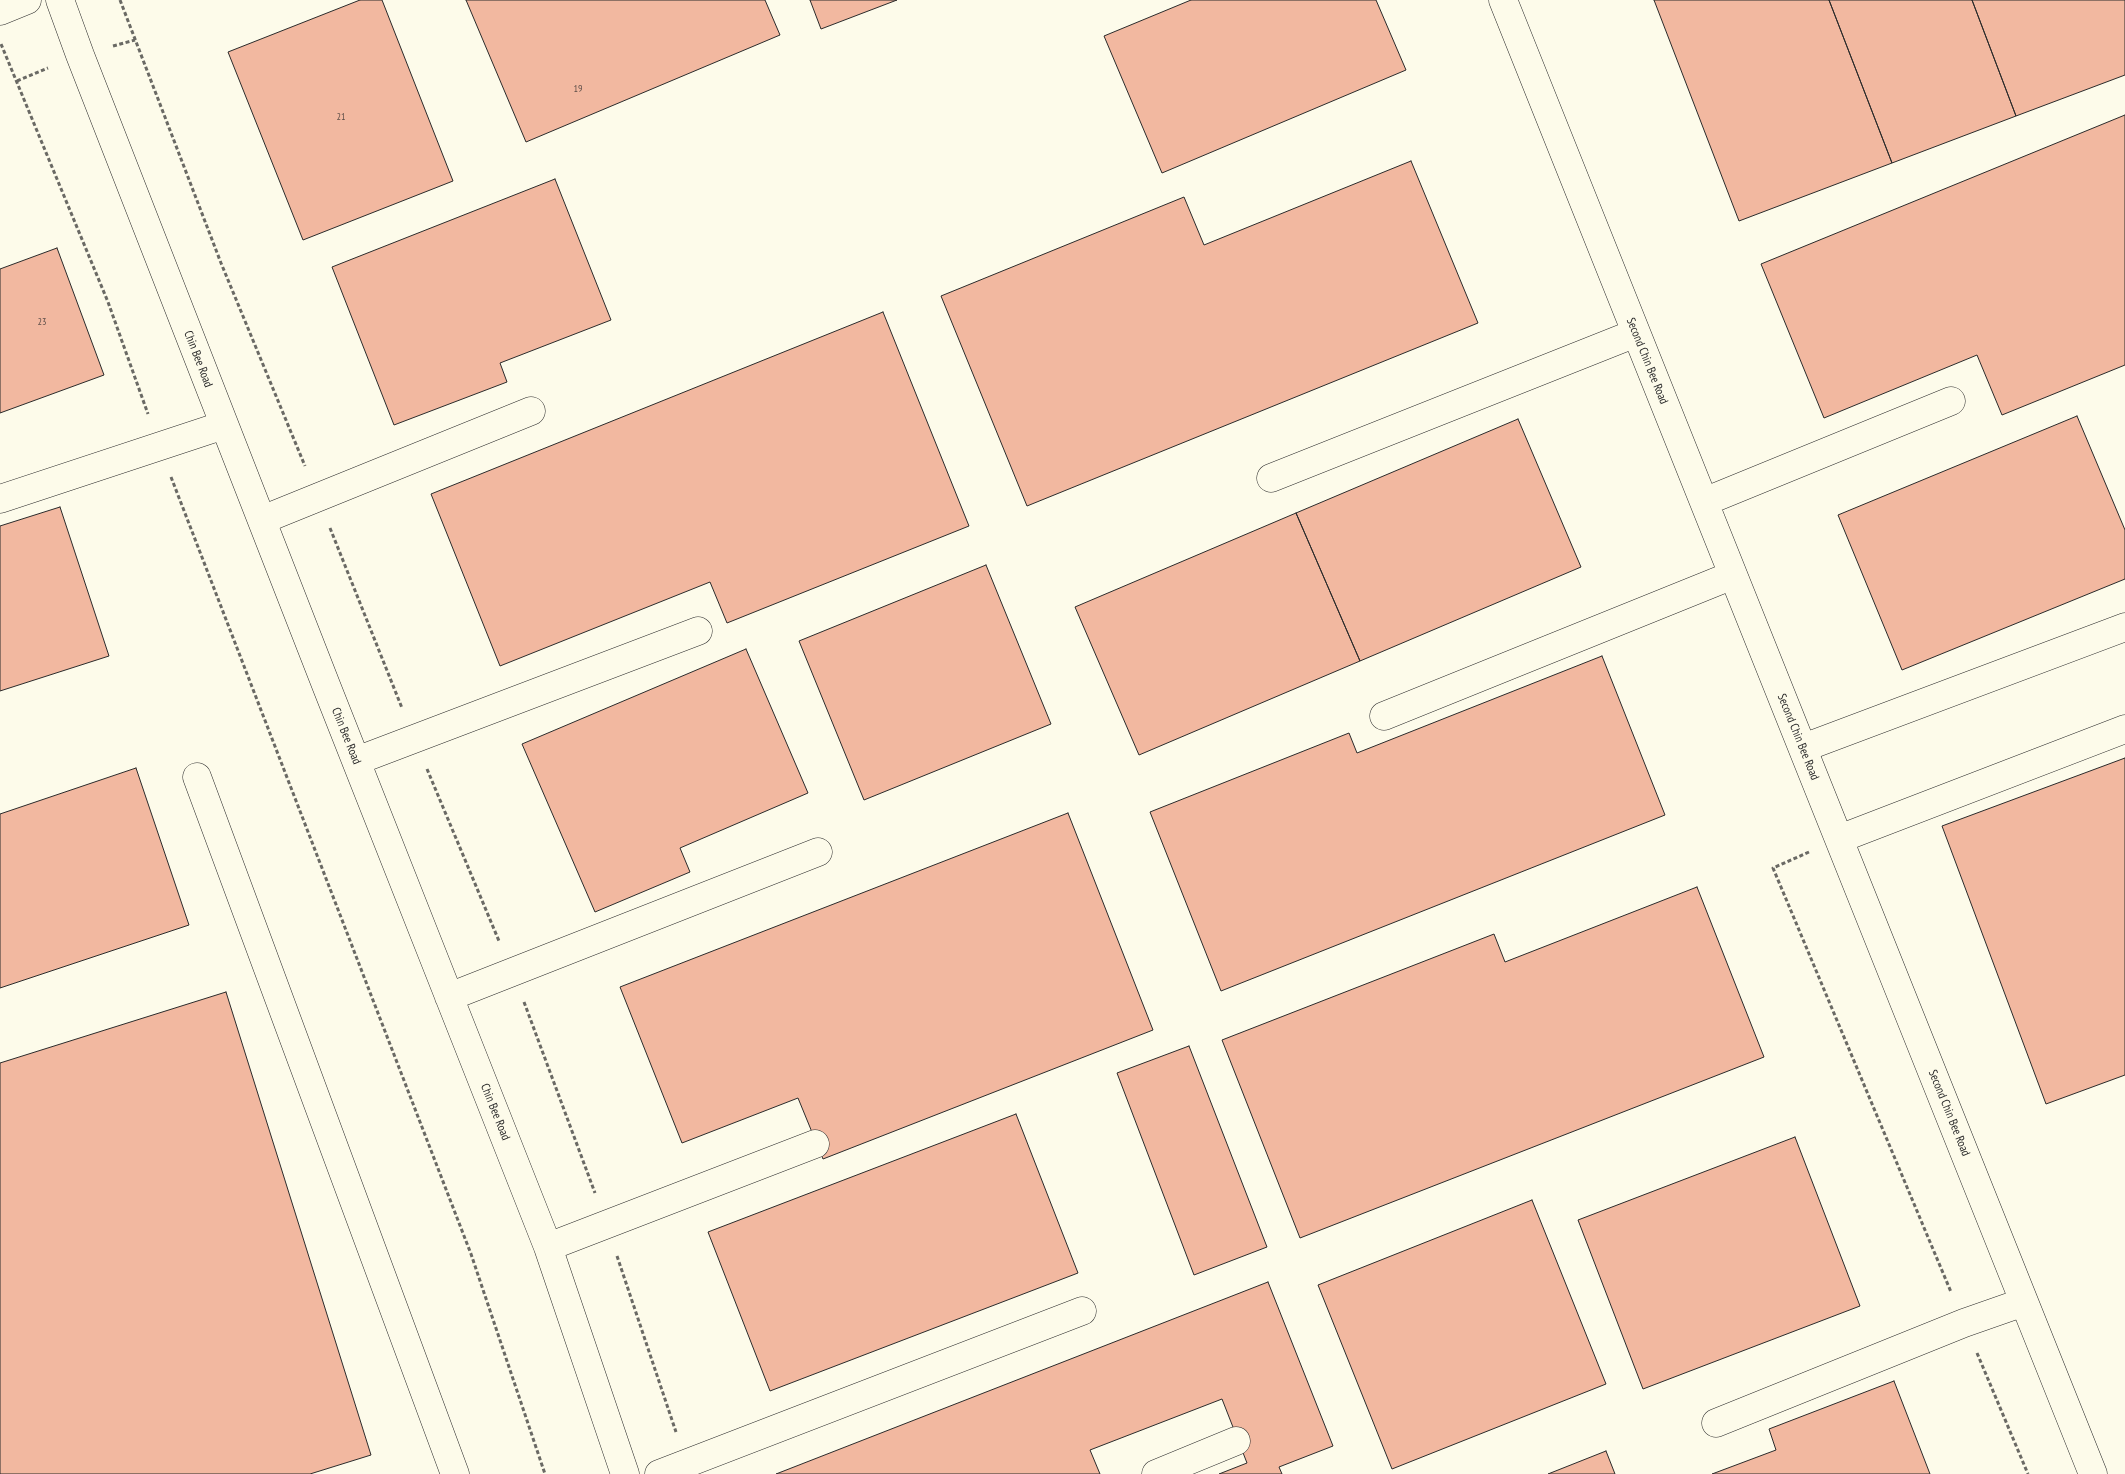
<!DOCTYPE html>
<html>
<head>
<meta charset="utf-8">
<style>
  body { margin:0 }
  canvas { display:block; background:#fdfbea }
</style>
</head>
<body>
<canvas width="2125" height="1474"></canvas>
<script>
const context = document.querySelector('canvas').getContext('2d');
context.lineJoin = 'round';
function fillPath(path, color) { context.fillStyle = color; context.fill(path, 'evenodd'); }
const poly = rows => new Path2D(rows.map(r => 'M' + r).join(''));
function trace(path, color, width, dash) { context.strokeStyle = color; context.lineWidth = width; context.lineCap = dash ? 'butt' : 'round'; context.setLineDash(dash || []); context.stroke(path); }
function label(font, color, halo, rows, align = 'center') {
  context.font = font + ' "PT Sans Narrow",sans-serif'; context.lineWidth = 4; context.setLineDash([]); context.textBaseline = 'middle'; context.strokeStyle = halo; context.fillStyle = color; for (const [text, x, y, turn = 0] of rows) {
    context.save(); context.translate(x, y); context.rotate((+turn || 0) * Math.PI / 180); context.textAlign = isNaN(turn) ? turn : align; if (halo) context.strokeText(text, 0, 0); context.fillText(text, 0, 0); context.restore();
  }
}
const building = poly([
  [360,0,382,0,453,181,303,240,228,52,360,0],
  [466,0,765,0,780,35,526,142,466,0],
  [810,0,897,0,821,29,810,0],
  [1191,0,1376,0,1406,70,1162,173,1104,36,1191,0],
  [1654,0,1829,0,1892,163,1739,221,1654,0],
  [1829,0,1972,0,2016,116,1892,163,1829,0],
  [1972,0,2125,0,2125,75,2016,116,1972,0],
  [2125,115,2125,365,2002,415,1977,355,1824,418,1761,264,2125,115],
  [1411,161,1478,323,1027,506,941,296,1184,197,1204,245,1411,161],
  [555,179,611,320,500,363,507,382,394,425,332,267,555,179],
  [57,248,104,375,0,413,0,269,57,248],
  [883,312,969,526,727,623,710,582,500,666,431,494,883,312],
  [2077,416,2125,530,2125,579,1902,670,1838,515,2077,416],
  [1518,419,1581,567,1360,661,1296,513,1518,419],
  [60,507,109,656,0,691,0,526,60,507],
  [1296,513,1360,661,1139,755,1075,607,1296,513],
  [986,565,1051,724,864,800,799,641,986,565],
  [746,649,808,793,680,848,690,872,595,912,522,744,746,649],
  [1602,656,1665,815,1221,991,1150,812,1349,733,1357,753,1602,656],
  [2125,758,2125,1075,2046,1104,1942,826,2125,758],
  [136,768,189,925,0,988,0,814,136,768],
  [1068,813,1153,1030,823,1159,798,1098,682,1143,620,987,1068,813],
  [1697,887,1764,1057,1300,1238,1222,1040,1494,934,1505,962,1697,887],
  [226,992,371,1455,310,1474,0,1474,0,1063,226,992],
  [1189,1046,1267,1247,1194,1275,1117,1073,1189,1046],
  [1016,1114,1078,1273,770,1391,708,1232,1016,1114],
  [1795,1137,1860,1306,1643,1389,1578,1220,1795,1137],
  [1532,1200,1606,1384,1392,1469,1318,1285,1532,1200],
  [1268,1282,1333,1446,1279,1467,1282,1474,1219,1474,1247,1463,1222,1399,1090,1450,1100,1474,776,1474,1268,1282],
  [1894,1381,1930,1474,1712,1474,1776,1450,1769,1429,1894,1381],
  [1606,1451,1615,1474,1548,1474,1606,1451]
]);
const path = poly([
  [120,0,221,263,305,466],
  [1,44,108,302,148,414],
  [113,46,135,40],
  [17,81,48,68],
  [171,477,471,1254,545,1474],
  [330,528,402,708],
  [427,769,499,941],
  [1809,852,1773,868,1951,1292],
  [524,1002,595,1193],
  [617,1256,676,1432],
  [1977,1353,2028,1474]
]);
const minor = poly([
  [60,0,80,55,326,685,548,1247,625,1474],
  [1503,0,2093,1474],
  [0,11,27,0],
  [1271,478,1636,333],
  [0,499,224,425],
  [1704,502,1951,401],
  [262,520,531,411],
  [1384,716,1733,575],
  [1803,748,2125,627],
  [356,761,698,631],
  [197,777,455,1474],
  [1839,839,2125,729],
  [449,997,818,852],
  [548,1247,815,1144],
  [1716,1423,1964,1323,2024,1302],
  [659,1474,1082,1311],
  [1156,1474,1236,1441]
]);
const numberNames = [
  ["19",578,89],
  ["21",341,117],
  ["23",42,322]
];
const streetNames = [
  ["Chin Bee Road",198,359,69],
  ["Second Chin Bee Road",1647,361,68],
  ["Chin Bee Road",346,736,68],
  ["Second Chin Bee Road",1798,737,68],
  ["Chin Bee Road",495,1112,68],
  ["Second Chin Bee Road",1949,1113,68]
];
fillPath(building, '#f2b8a0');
trace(building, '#2b2b2b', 1);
trace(minor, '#2b2b2b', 29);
trace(path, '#6a6964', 3, [4, 2.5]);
trace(minor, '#fdfbea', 28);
label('10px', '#5d4e48', null, numberNames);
label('12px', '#2b2b2b', '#fdfbea', streetNames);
</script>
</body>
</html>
